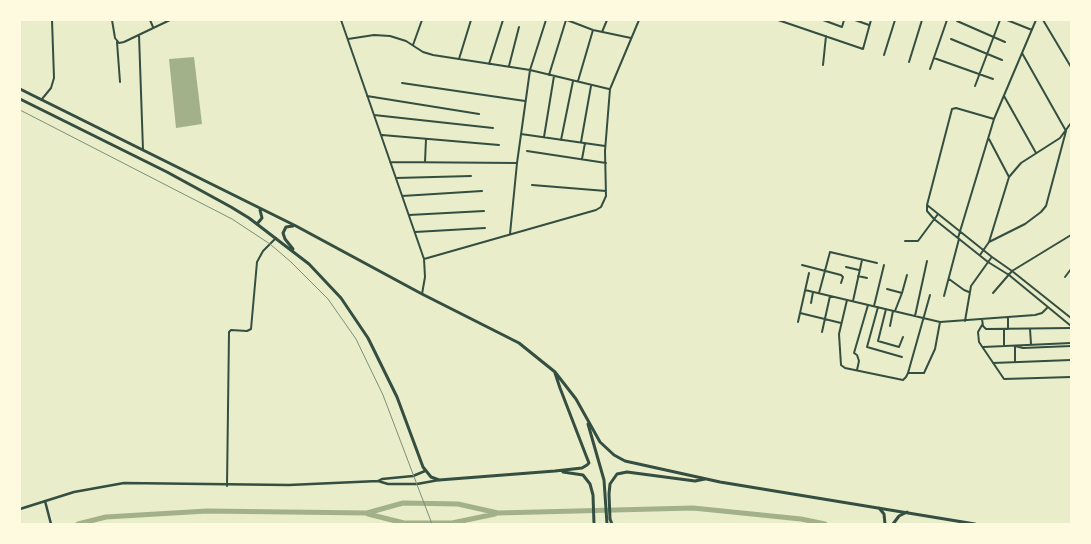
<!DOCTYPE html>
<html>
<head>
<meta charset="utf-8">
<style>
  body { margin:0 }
  #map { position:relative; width:1091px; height:544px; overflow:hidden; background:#e9edc9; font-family:Figtree,sans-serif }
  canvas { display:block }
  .frame { position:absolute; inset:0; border:21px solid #fefae0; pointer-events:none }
</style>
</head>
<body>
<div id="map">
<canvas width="1091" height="544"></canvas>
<div class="frame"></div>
</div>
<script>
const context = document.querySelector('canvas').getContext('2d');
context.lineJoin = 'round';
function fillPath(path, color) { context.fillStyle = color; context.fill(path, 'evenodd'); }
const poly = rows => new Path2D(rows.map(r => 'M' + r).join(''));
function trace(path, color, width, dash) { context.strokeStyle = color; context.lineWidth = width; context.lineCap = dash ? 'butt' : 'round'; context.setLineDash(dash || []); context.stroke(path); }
const water = poly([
  [194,57,202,124,176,128,169,59]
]);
const canal = poly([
  [368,514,404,523,452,523,495,514],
  [78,524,106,517,207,511,367,513,403,503,458,504,498,513,693,508,801,519,825,524]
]);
const minor = poly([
  [112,20,115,38,119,43,124,42,170,20],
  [150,20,153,27],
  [341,20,424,259,425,277,422,294],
  [567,20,593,30,631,38],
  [778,20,863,49,871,20],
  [823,20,842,27,844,20],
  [855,20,869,25],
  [1007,20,1032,30],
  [1043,20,1071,67],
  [957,21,1005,42],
  [602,32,607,20],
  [139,35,143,150],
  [348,39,374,35,390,36,406,41,423,52,433,55,530,70,609,89],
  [951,39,1002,60],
  [117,42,120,82],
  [413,45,422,20],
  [884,55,895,20],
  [934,58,993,79],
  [459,59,471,20],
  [909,62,922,20],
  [489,64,503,20],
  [823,65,826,36],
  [509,66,519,27],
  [930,69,947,20],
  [549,75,566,20],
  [578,81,593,30],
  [402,83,525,101],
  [975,86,1000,20],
  [367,96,479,114],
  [1004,96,1036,153],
  [42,99,51,88,54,78,52,20],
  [374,115,493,128],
  [994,119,956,108,952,109,927,205,927,211,934,219,988,262,1009,275,1071,326],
  [521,134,605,146],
  [382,135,499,145],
  [544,137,554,76],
  [989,139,1009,177],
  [561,140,573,81],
  [581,142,591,86],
  [527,151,606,163],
  [582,159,585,143],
  [390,162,517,163],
  [425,162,426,139],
  [396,178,471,176],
  [532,185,606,191],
  [402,196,482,191],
  [927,205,992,257,1012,271,1071,318],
  [409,215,484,211],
  [415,232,485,228],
  [510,234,517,163,530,70,546,20],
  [958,238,994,119,1036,20],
  [905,241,918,241,938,214],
  [989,242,1025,224,1041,212,1046,206,1066,131,1022,53],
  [980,255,989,242,1009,177,1021,163,1060,138,1071,123],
  [424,259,596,210,601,207,606,196,605,151,610,89,639,20],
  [802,265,841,275,843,277,841,283],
  [846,267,859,270],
  [858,276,867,278],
  [1065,277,1071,269],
  [949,279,964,290,969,292],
  [887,289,902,293],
  [805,290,940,322,1035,315,1042,313,1047,308],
  [819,293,830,252,877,263],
  [993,293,1012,271,1071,235],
  [944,296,959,239],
  [847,300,839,334,841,365,845,368,903,380,906,377,908,373,930,295],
  [853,301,862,260],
  [811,303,813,292],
  [874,306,884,265],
  [878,307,867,347,902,357],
  [886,309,878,341,899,347,903,337],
  [895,311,902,293,907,275],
  [800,313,841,323],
  [915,316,927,261],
  [982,319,983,326,986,329,1071,328],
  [965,321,971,286,991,258],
  [798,322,809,273],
  [982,325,978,332,979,342,1004,379,1071,377],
  [890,326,893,311],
  [1008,329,1008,317],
  [1030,329,1031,344],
  [822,332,830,296],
  [1004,346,1004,329],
  [1015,346,1023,348,1071,346],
  [1015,346,1015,361],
  [983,347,1071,343],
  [993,363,1071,360],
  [857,370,859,361,857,355,854,353,868,305],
  [908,373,924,373,935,349,940,322],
  [227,486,229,332,231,330,247,331,251,329,257,262,263,251,276,238]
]);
const tertiary = poly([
  [378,481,388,484,417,484,439,480],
  [45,501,51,524],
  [20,509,74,492,124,483,289,485,378,481,382,479,413,476,425,471]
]);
const trunk = poly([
  [20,89,296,226,422,294,519,343,555,372,576,399,600,442,614,455,625,461,720,482,975,524],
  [20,99,167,172,231,207,249,218,309,264,341,298,368,338,397,397,423,467,431,477,439,480,555,471,582,468,587,465,589,463,587,458,560,388,555,373],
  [257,224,262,218,260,210],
  [293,226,286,227,283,233,285,239,293,249],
  [588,424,604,480,607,524],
  [563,472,583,475,590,484,593,495,594,524],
  [879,508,884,514,885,524],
  [612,524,610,519,609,494,610,484,617,474,627,472,695,481,705,479],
  [893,524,899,516,907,512]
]);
const rail = poly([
  [20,110,232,219,270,244,291,262,328,299,356,339,383,395,432,524]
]);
fillPath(water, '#a3b18a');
trace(canal, '#a3b18a', 5);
trace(minor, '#344e41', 2);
trace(tertiary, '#344e41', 2.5);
trace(trunk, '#344e41', 3);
trace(rail, '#7c8e77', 1);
</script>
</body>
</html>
